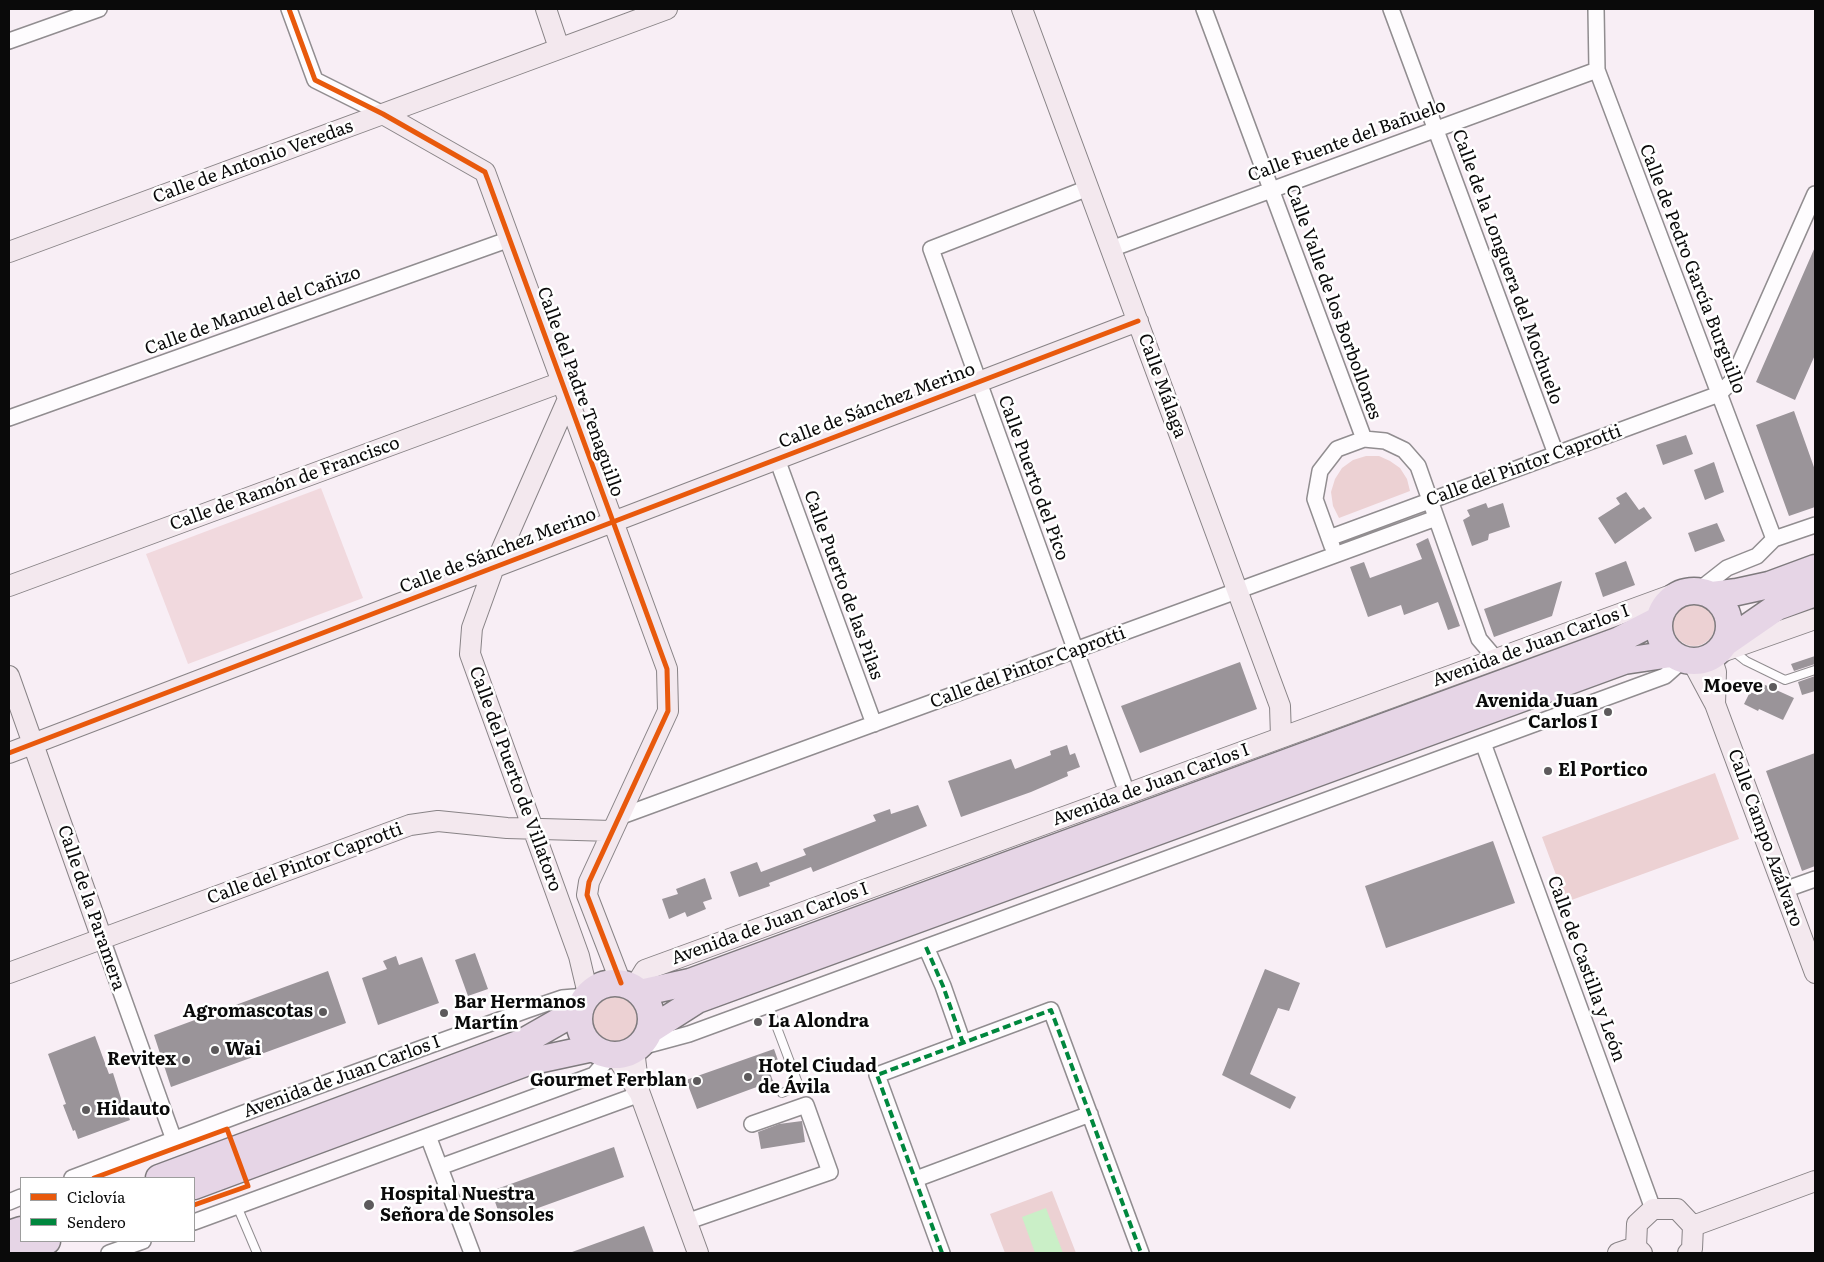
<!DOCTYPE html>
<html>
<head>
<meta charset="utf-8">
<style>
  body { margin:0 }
  #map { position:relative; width:1824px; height:1262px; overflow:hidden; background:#f8eef5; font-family:Literata,serif }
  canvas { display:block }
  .frame { position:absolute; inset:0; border:10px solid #0a0a0a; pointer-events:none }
  .legend { position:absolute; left:20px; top:1177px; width:175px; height:65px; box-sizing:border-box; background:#fff; border:1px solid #9d9d9d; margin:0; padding:6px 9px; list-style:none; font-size:15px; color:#0a0a0a }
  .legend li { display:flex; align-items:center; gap:10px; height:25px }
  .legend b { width:25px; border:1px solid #9d9d9d }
</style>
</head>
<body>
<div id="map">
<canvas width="1824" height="1262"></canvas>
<div class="frame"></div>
<ul class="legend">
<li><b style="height:6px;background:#e8590c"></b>Ciclovía</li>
<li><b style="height:6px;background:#00873e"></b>Sendero</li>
</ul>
</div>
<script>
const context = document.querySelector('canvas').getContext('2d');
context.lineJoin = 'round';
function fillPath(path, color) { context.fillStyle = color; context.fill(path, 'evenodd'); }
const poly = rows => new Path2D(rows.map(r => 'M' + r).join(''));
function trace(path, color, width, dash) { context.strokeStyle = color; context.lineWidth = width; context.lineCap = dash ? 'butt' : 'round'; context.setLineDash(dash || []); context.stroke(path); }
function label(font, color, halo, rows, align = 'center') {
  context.font = font + ' Literata,serif'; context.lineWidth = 5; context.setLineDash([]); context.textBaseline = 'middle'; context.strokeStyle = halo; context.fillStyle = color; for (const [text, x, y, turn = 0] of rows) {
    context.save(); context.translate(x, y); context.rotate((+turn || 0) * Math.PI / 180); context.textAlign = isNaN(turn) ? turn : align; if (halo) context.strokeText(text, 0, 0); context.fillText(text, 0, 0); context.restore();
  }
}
const green = poly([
  [1366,456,1379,456,1390,461,1400,468,1407,479,1410,491,1339,518,1333,506,1331,492,1335,479,1342,468,1353,460],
  '1673 625a21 21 0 1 1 42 0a21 21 0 1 1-42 0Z',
  [1715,773,1739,839,1566,902,1542,837],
  '592 1019a23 23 0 1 1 46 0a23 23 0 1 1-46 0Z',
  [1052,1191,1076,1253,1005,1253,990,1214]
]);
const pitch = poly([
  [321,488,363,598,188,664,146,554]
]);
const water = poly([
  [1046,1208,1063,1253,1035,1253,1022,1217]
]);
const building = poly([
  [1815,247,1815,355,1795,400,1756,382],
  [1794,411,1815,470,1815,507,1789,516,1756,425],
  [1686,435,1693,454,1663,465,1656,445],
  [1714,462,1724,492,1705,500,1694,470],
  [1626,492,1639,510,1644,507,1652,518,1615,544,1598,518,1620,504,1616,498],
  [1486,503,1488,508,1503,503,1510,527,1489,534,1488,540,1472,546,1463,520,1470,516,1467,510],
  [1717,523,1725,541,1695,552,1688,533],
  [1428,538,1460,626,1448,630,1438,602,1404,615,1401,605,1368,617,1350,567,1364,562,1370,578,1422,559,1416,544],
  [1626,561,1635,585,1603,597,1595,573],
  [1562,581,1552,616,1494,637,1484,609],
  [1815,656,1815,664,1794,671,1791,664],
  [1240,662,1257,709,1140,753,1121,706],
  [1815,676,1815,691,1802,695,1798,682],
  [1763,684,1794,698,1783,720,1759,709,1758,711,1744,704,1750,692,1758,695],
  [1067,745,1070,755,1075,753,1080,767,1067,772,1068,776,1031,792,961,817,948,781,1011,759,1015,769,1051,755,1050,751],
  [1815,753,1815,866,1802,871,1766,771],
  [918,805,927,826,813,872,811,867,769,883,770,886,739,897,730,872,757,862,761,872,806,855,803,849,876,821,873,815,890,809,891,814],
  [1493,841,1515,903,1386,948,1365,886],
  [705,878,712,899,703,902,706,909,687,917,685,912,669,919,662,899,678,894,676,889],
  [475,953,488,989,468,996,455,960],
  [396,956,399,965,422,957,439,1003,378,1025,362,978,387,969,383,961],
  [1265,969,1300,983,1289,1011,1278,1008,1250,1074,1296,1097,1290,1109,1222,1075],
  [328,971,346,1023,171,1087,154,1035],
  [95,1036,109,1074,113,1073,124,1108,125,1107,130,1120,78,1139,75,1130,73,1131,63,1105,66,1104,48,1054],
  [774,1049,781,1069,770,1073,773,1081,697,1109,686,1080],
  [802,1121,805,1142,761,1149,758,1132,779,1124],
  [614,1147,624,1177,502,1221,491,1191],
  [644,1226,654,1253,573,1253,572,1252]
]);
const lane = poly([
  [1732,650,1746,661,1785,680,1815,670],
  [768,1004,799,1086,782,1093],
  [237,1206,257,1253]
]);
const street = poly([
  [289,9,315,80,383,114],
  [1204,9,1364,439],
  [1391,9,1556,454],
  [1596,9,1597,70,1774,539],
  [9,41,99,9],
  [1088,188,931,249,1127,793],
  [1111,249,1597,70],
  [9,418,510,239],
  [777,459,874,724],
  [1329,538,1719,394,1732,381,1815,194],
  [1332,546,1315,499,1320,471,1337,449,1364,439,1385,441,1404,450,1418,466,1479,639,1496,659],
  [1699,590,1727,568,1757,556,1774,539,1815,525],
  [1483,743,1653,1209],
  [619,817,1436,518],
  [1784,890,1815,879],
  [102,939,174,1140],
  [926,947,943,986,963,1043],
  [637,1048,689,1034,1665,676,1683,660],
  [428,1136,472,1253],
  [440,1167,640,1094],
  [72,1178,260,1107,527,1010,562,998,586,996],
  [916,1179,1090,1114],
  [9,1202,21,1197],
  [194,1222,594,1075,611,1055],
  [686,1222,830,1172,806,1105,752,1124],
  [109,1253,143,1241],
  [942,1253,877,1075,1051,1010,1141,1253]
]);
const secondary = poly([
  [546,9,559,48],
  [1022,9,1280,706,1281,737],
  [383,114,485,172,667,669,668,711,589,882,587,895,621,983],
  [9,252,667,9],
  [568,399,494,567,472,628,470,654,579,956,588,994],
  [9,586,562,382],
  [1716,654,1815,619],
  [1711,657,1716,672,1715,704],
  [1692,661,1715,704,1815,973],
  [9,676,102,939],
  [9,753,1138,321],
  [9,973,410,825,438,821,507,828,612,831],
  [634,988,645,970,1677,593],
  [634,1050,639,1090],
  [616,1056,640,1094,698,1253],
  [1693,1226,1815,1181],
  [1618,1253,1636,1247],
  [1642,1253,1636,1247,1637,1224,1653,1209,1677,1209,1693,1226,1692,1249,1688,1253]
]);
const highway = poly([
  '1659 626a35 35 0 1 1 70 0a35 35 0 1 1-70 0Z',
  [1712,595,1737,592,1769,585,1815,568],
  [1725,643,1777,607,1815,593],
  '579 1019a36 36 0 1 1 72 0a36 36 0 1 1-72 0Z',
  [640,993,690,982,1617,641,1658,620],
  [650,1030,697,1000,1624,661,1671,654],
  [159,1178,521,1043,579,1010],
  [194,1186,528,1062,593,1048],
  [9,1234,21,1230],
  [13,1253,47,1241]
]);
const quiet = poly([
  [926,947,943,986,963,1043],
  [942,1253,877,1075,1051,1010,1141,1253]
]);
const cycleway = poly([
  [289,9,315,80,383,114,485,172,667,669,668,711,589,882,587,895,621,983],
  [9,753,1138,321],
  [94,1178,227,1129,248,1186,194,1205]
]);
const markers = [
  [1773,687,5,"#5d5a5c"],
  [1608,712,5,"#5d5a5c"],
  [1548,771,5,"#5d5a5c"],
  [323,1012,5,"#5d5a5c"],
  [444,1013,5,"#5d5a5c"],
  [758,1022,5,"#5d5a5c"],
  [215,1050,5,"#5d5a5c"],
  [186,1060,5,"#5d5a5c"],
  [748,1077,5,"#5d5a5c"],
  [697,1081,5,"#5d5a5c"],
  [86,1110,5,"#5d5a5c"],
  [369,1205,6,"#5d5a5c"]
];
const streetNames = [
  ["Calle Fuente del Bañuelo",1347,141,-20],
  ["Calle de Antonio Veredas",253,162,-20],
  ["Calle de la Longuera del Mochuelo",1507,267,70],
  ["Calle de Pedro García Burguillo",1692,269,69],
  ["Calle Valle de los Borbollones",1333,302,70],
  ["Calle de Manuel del Cañizo",253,311,-20],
  ["Calle Málaga",1162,386,70],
  ["Calle del Padre Tenaguillo",580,392,70],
  ["Calle de Sánchez Merino",877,406,-21],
  ["Calle del Pintor Caprotti",1524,466,-20],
  ["Calle Puerto del Pico",1033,478,70],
  ["Calle de Ramón de Francisco",285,484,-20],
  ["Calle de Sánchez Merino",498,551,-21],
  ["Calle Puerto de las Pilas",843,585,70],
  ["Avenida de Juan Carlos I",1531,646,-20],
  ["Calle del Pintor Caprotti",1028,668,-20],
  ["Calle del Puerto de Villatoro",515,779,70],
  ["Avenida de Juan Carlos I",1151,785,-20],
  ["Calle Campo Azálvaro",1765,838,70],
  ["Calle del Pintor Caprotti",305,864,-20],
  ["Calle de la Paramera",91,908,71],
  ["Avenida de Juan Carlos I",770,924,-20],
  ["Calle de Castilla y León",1586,969,70],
  ["Avenida de Juan Carlos I",342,1077,-20]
];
const poiNames = [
  ["Moeve",1763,687,"right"],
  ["Avenida Juan",1598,702,"right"],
  ["Carlos I",1598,723,"right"],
  ["El Portico",1558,771],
  ["Bar Hermanos",454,1003],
  ["Martín",454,1024],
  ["Agromascotas",313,1012,"right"],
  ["La Alondra",768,1022],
  ["Wai",225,1050],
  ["Revitex",176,1060,"right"],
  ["Hotel Ciudad",758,1067],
  ["de Ávila",758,1088],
  ["Gourmet Ferblan",687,1081,"right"],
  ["Hidauto",96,1110],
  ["Hospital Nuestra",380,1195],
  ["Señora de Sonsoles",380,1216]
];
fillPath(green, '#ecd1d3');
fillPath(pitch, '#f1d9de');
fillPath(water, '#caefc7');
fillPath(building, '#9a9499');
trace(lane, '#918d90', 10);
trace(street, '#918d90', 18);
trace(secondary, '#888386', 22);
trace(highway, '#7e7a7d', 29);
trace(lane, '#fefcfe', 8);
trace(street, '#fefcfe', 15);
trace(secondary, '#f3e8ee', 20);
trace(highway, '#e6d5e6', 26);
trace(quiet, '#00873e', 4, [8, 4]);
trace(cycleway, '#e8590c', 5);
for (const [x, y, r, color] of markers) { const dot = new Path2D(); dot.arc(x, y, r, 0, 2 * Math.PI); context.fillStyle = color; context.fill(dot); trace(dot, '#fff', 2); }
label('18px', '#0a0a0a', '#fff', streetNames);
label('bold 18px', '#0a0a0a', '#fff', poiNames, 'left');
</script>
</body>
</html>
